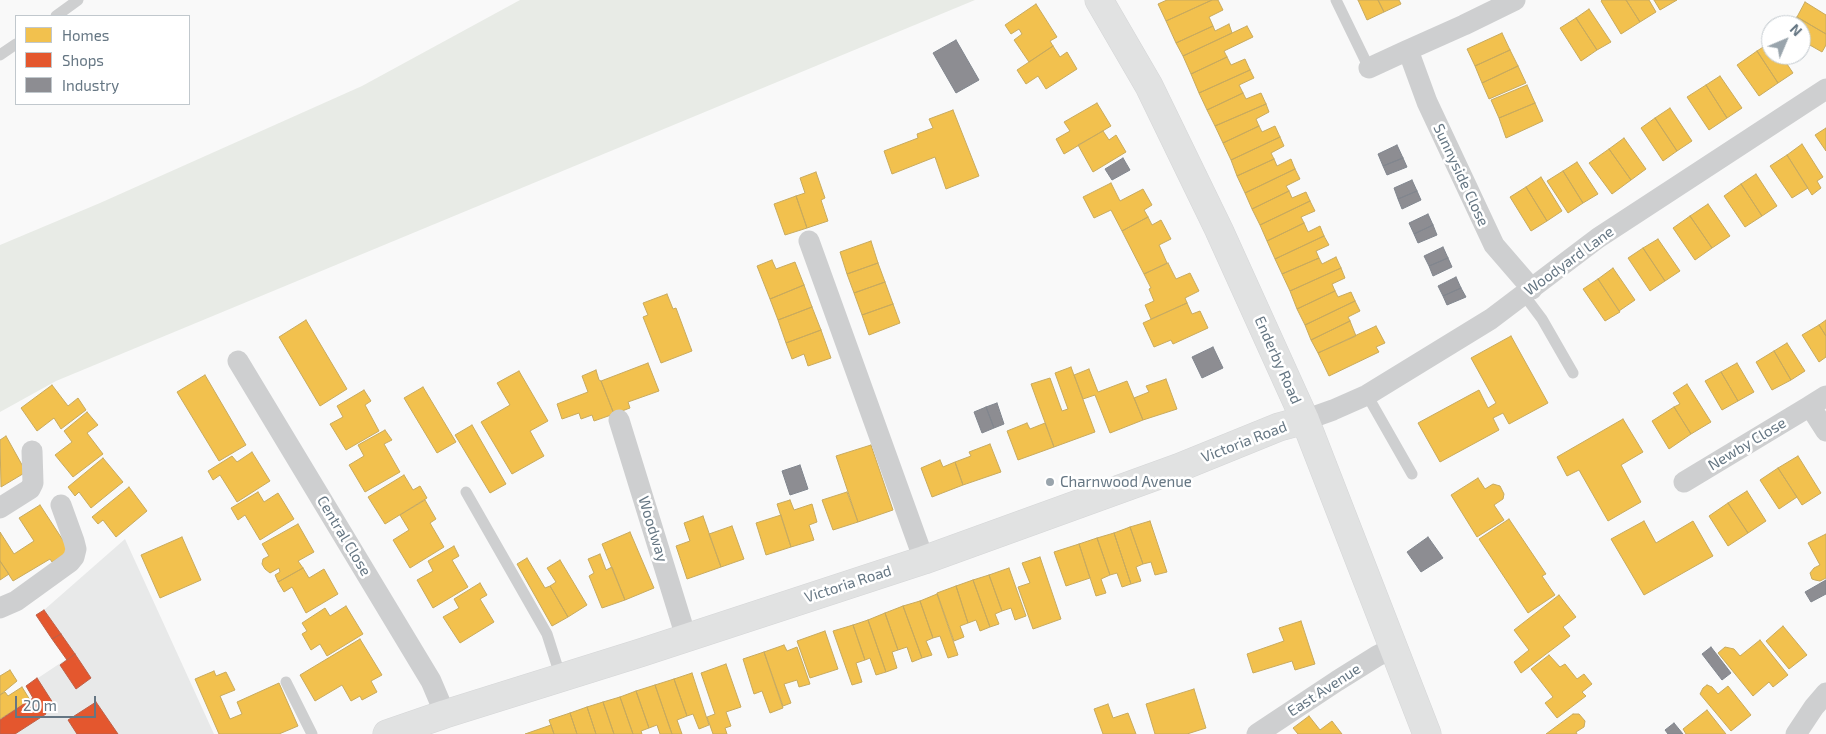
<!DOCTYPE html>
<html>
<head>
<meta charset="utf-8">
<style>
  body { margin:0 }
  #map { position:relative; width:1826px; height:734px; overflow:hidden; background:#f9f9f9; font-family:"Exo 2",sans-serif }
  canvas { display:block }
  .legend { position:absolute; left:15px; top:15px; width:175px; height:90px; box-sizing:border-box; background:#fff; border:1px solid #c1c8cd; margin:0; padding:6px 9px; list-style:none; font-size:15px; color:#657683 }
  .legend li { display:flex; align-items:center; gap:10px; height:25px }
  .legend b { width:25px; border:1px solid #c1c8cd }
  .north { position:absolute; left:1761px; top:15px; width:50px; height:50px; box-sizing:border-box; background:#fff; border:1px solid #c1c8cd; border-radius:50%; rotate:45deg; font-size:14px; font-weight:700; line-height:20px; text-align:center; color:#657683 }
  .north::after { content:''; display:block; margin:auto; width:18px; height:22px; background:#99a4ac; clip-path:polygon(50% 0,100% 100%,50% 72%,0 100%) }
  .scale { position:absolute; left:15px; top:696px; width:81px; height:22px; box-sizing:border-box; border:2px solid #657683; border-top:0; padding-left:6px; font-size:15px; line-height:18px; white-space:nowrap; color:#657683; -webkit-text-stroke:4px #fff; paint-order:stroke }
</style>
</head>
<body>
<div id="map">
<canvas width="1826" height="734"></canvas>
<ul class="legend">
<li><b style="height:14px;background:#f2c14e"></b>Homes</li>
<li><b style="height:14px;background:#e4572e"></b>Shops</li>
<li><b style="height:14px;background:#8d8d92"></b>Industry</li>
</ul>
<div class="north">N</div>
<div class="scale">20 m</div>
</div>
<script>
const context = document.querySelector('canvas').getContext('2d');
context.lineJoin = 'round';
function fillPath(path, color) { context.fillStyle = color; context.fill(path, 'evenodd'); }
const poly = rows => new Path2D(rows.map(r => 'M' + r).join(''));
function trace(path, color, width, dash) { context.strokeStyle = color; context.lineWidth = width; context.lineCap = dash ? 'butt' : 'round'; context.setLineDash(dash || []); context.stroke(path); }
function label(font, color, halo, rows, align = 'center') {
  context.font = font + ' "Exo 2",sans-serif'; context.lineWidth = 5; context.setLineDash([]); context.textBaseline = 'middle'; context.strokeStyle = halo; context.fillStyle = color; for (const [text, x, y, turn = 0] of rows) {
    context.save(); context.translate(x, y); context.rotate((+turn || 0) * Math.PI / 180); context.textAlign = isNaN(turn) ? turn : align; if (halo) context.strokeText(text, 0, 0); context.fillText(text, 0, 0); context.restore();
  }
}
const built = poly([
  [125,539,214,734,0,734,0,720,33,698,26,686,74,654,44,610]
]);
const green = poly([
  [520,0,975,0,56,381,0,412,0,245,100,203,362,86]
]);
const homes = poly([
  [1167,0,1212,0,1166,21,1158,4,1167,0],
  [1212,0,1218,0,1223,10,1209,17,1213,26,1176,43,1166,21,1212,0],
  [1358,0,1378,0,1384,12,1367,20,1358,0],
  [1378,0,1399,0,1401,4,1384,12,1378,0],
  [1602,0,1626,0,1640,22,1621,34,1601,1,1602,0],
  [1626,0,1649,0,1656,12,1640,22,1626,0],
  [1654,0,1677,0,1660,10,1654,0],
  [1805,2,1826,15,1826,34,1797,17,1805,2],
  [1036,4,1057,37,1050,41,1053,46,1029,62,1014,40,1022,34,1019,29,1011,34,1005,25,1036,4],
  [1589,9,1611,42,1597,50,1576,18,1589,9],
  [1797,17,1826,34,1826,45,1822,52,1801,40,1801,25,1792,25,1797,17],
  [1576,18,1597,50,1581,61,1560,28,1576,18],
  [1229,24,1232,33,1183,56,1176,43,1213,26,1215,31,1229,24],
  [1247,26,1253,37,1224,51,1227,57,1191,74,1183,56,1247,26],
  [1502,33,1510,50,1475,66,1467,49,1502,33],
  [1771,42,1771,55,1781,55,1793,73,1778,83,1757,51,1771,42],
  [1053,46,1060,57,1067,52,1077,69,1046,89,1038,76,1026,84,1017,70,1053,46],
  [1510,50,1518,66,1482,83,1475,66,1510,50],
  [1757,51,1778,83,1759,96,1737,65,1757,51],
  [1227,57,1231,65,1245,59,1250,70,1199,93,1191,74,1227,57],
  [1518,66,1526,83,1489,99,1482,83,1518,66],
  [1250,70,1254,78,1239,85,1243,93,1207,110,1199,93,1250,70],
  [1720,76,1742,108,1727,118,1706,85,1720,76],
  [1527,85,1535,103,1499,118,1491,100,1527,85],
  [1706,85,1727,118,1709,130,1687,97,1706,85],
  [1243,93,1246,99,1261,93,1266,104,1215,126,1207,110,1243,93],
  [1097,103,1111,126,1064,154,1056,139,1070,131,1064,122,1097,103],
  [1535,103,1543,121,1506,138,1499,118,1535,103],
  [1266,104,1269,112,1256,119,1259,126,1223,143,1215,126,1266,104],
  [1670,108,1692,141,1677,151,1655,118,1670,108],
  [953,110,979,176,946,189,935,157,892,174,884,151,918,138,917,134,933,128,929,119,953,110],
  [1655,118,1677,151,1663,161,1641,128,1655,118],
  [1259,126,1262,132,1275,126,1280,137,1231,160,1223,143,1259,126],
  [1826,128,1826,151,1815,135,1826,128],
  [1103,131,1109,140,1116,135,1126,152,1093,172,1078,145,1103,131],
  [1280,137,1284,146,1271,153,1274,159,1237,176,1231,160,1280,137],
  [1624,138,1646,169,1631,180,1609,149,1624,138],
  [1802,144,1823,177,1817,181,1821,188,1812,195,1787,155,1802,144],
  [1609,149,1631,180,1612,194,1589,163,1609,149],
  [1787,155,1808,188,1792,198,1770,166,1787,155],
  [1274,159,1277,166,1291,159,1295,169,1245,193,1237,176,1274,159],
  [1577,162,1598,194,1583,203,1563,171,1577,162],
  [1295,169,1300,179,1286,186,1289,191,1252,209,1245,193,1295,169],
  [1563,171,1583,203,1568,213,1547,181,1563,171],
  [816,172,825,198,821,200,828,221,807,228,796,196,805,193,800,178,816,172],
  [1756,174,1777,206,1762,216,1741,184,1756,174],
  [1541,177,1562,211,1547,221,1526,187,1541,177],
  [1111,183,1120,201,1143,189,1152,205,1144,210,1148,217,1122,231,1111,210,1094,218,1083,197,1111,183],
  [1741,184,1762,216,1745,227,1724,196,1741,184],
  [1526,187,1547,221,1531,231,1510,197,1526,187],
  [1289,191,1292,198,1306,192,1310,201,1260,225,1252,209,1289,191],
  [796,196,807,228,785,235,774,204,796,196],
  [1310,201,1315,211,1301,217,1304,223,1267,241,1260,225,1310,201],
  [1708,204,1730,236,1712,248,1690,216,1708,204],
  [1690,216,1712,248,1695,260,1673,228,1690,216],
  [1148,217,1152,225,1161,220,1171,239,1159,245,1167,263,1144,274,1122,231,1148,217],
  [1304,223,1308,232,1320,226,1324,236,1275,259,1267,241,1304,223],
  [1324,236,1329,245,1316,251,1319,258,1282,274,1275,259,1324,236],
  [1658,239,1680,271,1665,281,1643,248,1658,239],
  [871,241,878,263,847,274,840,252,871,241],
  [1643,248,1665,281,1650,291,1628,258,1643,248],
  [1336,257,1341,268,1290,291,1282,274,1319,258,1322,264,1336,257],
  [772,260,776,269,795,262,804,285,770,299,757,266,772,260],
  [878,263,885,282,854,293,847,274,878,263],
  [1168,263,1176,279,1190,273,1199,291,1185,298,1187,303,1151,319,1145,305,1154,301,1149,289,1151,288,1144,274,1168,263],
  [1341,268,1345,278,1332,284,1335,291,1297,309,1290,291,1341,268],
  [1613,268,1635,300,1619,311,1598,279,1613,268],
  [1598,279,1620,312,1605,321,1583,289,1598,279],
  [885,282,893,304,862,315,854,293,885,282],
  [804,285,812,307,778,320,770,299,804,285],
  [1335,291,1338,297,1351,292,1355,301,1305,325,1297,309,1335,291],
  [667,294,673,309,676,308,692,351,661,363,643,317,648,315,643,303,667,294],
  [1355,301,1360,311,1348,317,1350,321,1311,340,1305,325,1355,301],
  [1187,303,1192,314,1200,311,1208,328,1173,344,1171,340,1154,347,1143,323,1187,303],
  [893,304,900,323,869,335,862,315,893,304],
  [812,307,821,330,786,343,778,320,812,307],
  [306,320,347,389,320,406,279,337,306,320],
  [1826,320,1826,336,1819,325,1826,320],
  [1350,321,1356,336,1318,353,1311,340,1350,321],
  [1819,325,1826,336,1826,357,1819,362,1802,335,1819,325],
  [1376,326,1385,343,1376,347,1379,352,1329,376,1318,353,1376,326],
  [821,330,831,358,808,366,804,354,792,359,786,343,821,330],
  [1511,336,1548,403,1509,424,1503,413,1493,418,1499,430,1440,462,1418,423,1479,390,1488,408,1496,403,1471,358,1511,336],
  [1787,343,1805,371,1791,380,1774,351,1787,343],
  [1774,351,1791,380,1772,390,1756,362,1774,351],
  [648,363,659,391,628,402,630,408,614,414,601,381,648,363],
  [1737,363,1754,392,1738,401,1721,372,1737,363],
  [1071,367,1095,432,1054,447,1031,384,1050,378,1062,411,1068,409,1055,373,1071,367],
  [1089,369,1098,392,1127,381,1143,420,1110,433,1095,395,1083,399,1074,375,1089,369],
  [596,370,599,380,601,381,614,414,594,421,592,415,581,419,579,413,562,419,557,404,588,392,582,376,596,370],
  [519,371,548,421,530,431,544,456,512,474,481,422,510,405,497,383,519,371],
  [1721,372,1738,401,1722,410,1705,381,1721,372],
  [205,375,246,445,219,461,177,392,205,375],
  [1166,379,1177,409,1143,420,1134,398,1149,392,1146,386,1166,379],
  [1687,384,1711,422,1691,434,1674,407,1680,404,1673,393,1687,384],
  [52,385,68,406,78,398,86,410,61,429,54,418,37,431,21,408,52,385],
  [423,387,456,442,437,453,404,398,423,387],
  [364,390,371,401,365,405,379,431,346,450,330,424,343,417,337,406,364,390],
  [1674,407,1691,434,1669,449,1652,421,1674,407],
  [87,412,98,425,87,433,103,454,73,477,55,455,72,442,64,431,87,412],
  [1623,419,1643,452,1621,465,1641,502,1608,521,1579,470,1567,476,1557,457,1623,419],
  [1027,423,1030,429,1045,423,1054,447,1018,460,1007,431,1027,423],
  [472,425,506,484,490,493,455,435,472,425],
  [385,430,392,440,384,444,400,472,365,492,349,465,364,456,358,445,385,430],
  [6,436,26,472,1,487,0,440,6,436],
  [990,444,1001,472,963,485,955,462,971,456,969,452,990,444],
  [871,445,893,510,858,522,836,456,871,445],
  [252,452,270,481,237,502,220,475,213,480,208,471,232,456,237,462,252,452],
  [1798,456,1821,493,1802,505,1778,468,1798,456],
  [103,458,123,482,91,508,79,492,75,496,68,487,103,458],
  [940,460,943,467,955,462,963,485,932,497,921,468,940,460],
  [1778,468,1797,497,1779,509,1760,480,1778,468],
  [404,475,413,490,420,486,427,498,385,524,368,497,404,475],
  [1478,478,1485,489,1493,484,1500,486,1504,494,1503,499,1494,505,1504,520,1477,537,1451,495,1478,478],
  [129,487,147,511,116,537,103,520,98,524,92,517,129,487],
  [1747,491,1766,521,1748,533,1728,503,1747,491],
  [258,492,264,502,278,493,294,519,260,540,245,515,238,520,231,508,258,492],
  [847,492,858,522,833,530,822,500,847,492],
  [425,500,436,519,430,523,444,547,410,568,393,540,409,530,400,515,425,500],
  [790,500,794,510,812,504,817,522,809,525,814,540,791,547,777,504,790,500],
  [1728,503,1748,533,1728,546,1709,516,1728,503],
  [40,505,70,551,52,562,50,559,13,581,0,561,0,532,14,554,34,541,19,518,40,505],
  [781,515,791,547,766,555,756,523,781,515],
  [703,516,721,567,687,579,676,546,690,541,684,523,703,516],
  [1509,519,1546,574,1542,576,1555,595,1528,613,1479,539,1509,519],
  [1150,521,1167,572,1155,575,1151,562,1143,564,1130,527,1150,521],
  [1644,521,1656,543,1693,521,1713,556,1644,595,1611,539,1644,521],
  [298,524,314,552,298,561,303,568,278,582,275,575,280,572,279,568,270,573,265,569,262,564,263,559,269,556,262,544,298,524],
  [732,526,744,559,721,567,709,534,732,526],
  [1130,527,1143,564,1136,567,1141,581,1131,584,1114,533,1130,527],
  [630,532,654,588,625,600,602,544,630,532],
  [1114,533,1131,584,1122,587,1117,573,1110,575,1097,538,1114,533],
  [1826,534,1826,578,1820,581,1815,580,1812,579,1810,573,1814,568,1820,565,1808,543,1826,534],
  [182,537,201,580,160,598,141,555,182,537],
  [1097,538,1110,575,1101,579,1106,593,1096,596,1079,544,1097,538],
  [1079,544,1090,578,1066,586,1054,552,1079,544],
  [454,546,459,556,452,560,468,587,433,608,417,580,433,571,428,561,454,546],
  [600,554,606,570,612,567,625,600,602,608,589,576,594,573,588,559,600,554],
  [1040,557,1061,619,1033,629,1018,587,1030,583,1022,563,1040,557],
  [527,558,545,588,550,586,568,617,552,626,517,564,527,558],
  [560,560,587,605,568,617,550,586,556,582,547,568,560,560],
  [0,561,9,574,0,580,0,561],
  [303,568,309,578,324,569,338,594,306,613,292,587,284,592,278,582,303,568],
  [1009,568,1026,616,1015,620,1011,608,1002,611,989,575,1009,568],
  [989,575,1002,611,995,614,999,624,990,627,973,580,989,575],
  [973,580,990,627,980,631,976,620,968,623,956,586,973,580],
  [480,583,487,595,480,599,494,622,460,643,443,617,459,608,454,599,480,583],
  [956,586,968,623,960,626,964,637,954,641,937,593,956,586],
  [937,594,958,655,948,658,940,636,933,638,920,601,937,594],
  [1559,595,1576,617,1563,627,1570,636,1521,673,1514,662,1529,650,1514,630,1559,595],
  [920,601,933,638,926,641,932,655,922,658,903,606,920,601],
  [346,606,363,634,327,656,320,644,311,650,302,634,307,631,302,623,325,608,330,616,346,606],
  [903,606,922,658,912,662,907,647,898,650,885,613,903,606],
  [885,613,898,650,892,652,897,668,886,672,868,620,885,613],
  [868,620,886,672,876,675,870,658,865,660,853,625,868,620],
  [1301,621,1315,664,1295,670,1292,661,1253,673,1247,654,1284,641,1279,628,1301,621],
  [853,625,865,660,856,663,862,682,852,685,833,631,853,625],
  [1783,626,1807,655,1789,669,1766,641,1783,626],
  [825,631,838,669,810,678,797,641,825,631],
  [360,639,382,675,371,681,377,692,362,700,360,696,351,701,342,685,315,701,300,675,360,639],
  [1760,640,1788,675,1773,687,1769,682,1753,696,1718,653,1725,647,1734,649,1740,656,1760,640],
  [784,645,787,651,797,647,810,684,799,687,797,680,784,684,791,703,783,706,764,652,784,645],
  [764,652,783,708,770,713,762,691,754,694,743,659,764,652],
  [1549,655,1560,667,1565,664,1577,679,1584,674,1592,684,1582,692,1586,696,1557,718,1545,703,1553,697,1531,669,1549,655],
  [726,664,741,707,726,712,731,726,725,728,727,734,713,734,707,717,715,714,701,673,726,664],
  [10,670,17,681,0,695,0,676,10,670],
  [214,671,216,676,226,672,235,690,220,696,230,719,242,714,237,702,279,683,298,726,279,734,219,734,195,679,214,671],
  [692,673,709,725,699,729,693,714,687,716,674,679,692,673],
  [674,679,687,716,677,720,682,734,672,734,655,685,674,679],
  [655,685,672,734,660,734,657,725,649,728,636,691,655,685],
  [1707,685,1712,687,1718,694,1728,686,1751,715,1731,731,1700,694,1703,688,1707,685],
  [22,687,30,700,0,719,0,695,5,692,8,696,22,687],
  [1194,689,1206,728,1187,734,1155,734,1146,704,1194,689],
  [636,691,649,728,641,731,642,734,633,734,620,697,636,691],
  [620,697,633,734,614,734,603,702,620,697],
  [603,702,614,734,596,734,587,707,603,702],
  [1108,704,1113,718,1128,713,1136,734,1103,734,1094,709,1108,704],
  [587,707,596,734,577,734,570,713,587,707],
  [1707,710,1726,734,1686,734,1683,729,1707,710],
  [570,713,577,734,554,734,549,720,570,713],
  [1573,714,1579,714,1585,721,1584,727,1576,732,1577,734,1546,734,1573,714],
  [1309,716,1320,730,1332,721,1342,734,1298,734,1293,728,1309,716],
  [551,725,554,734,525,734,551,725]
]);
const shops = poly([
  [44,610,61,634,52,639,36,615,44,610],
  [61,634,75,654,67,660,52,639,61,634],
  [75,654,91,678,76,689,60,665,75,654],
  [37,678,53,703,43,709,46,714,15,734,0,734,0,720,33,698,26,686,37,678],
  [96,702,118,734,77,734,68,720,96,702]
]);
const industry = poly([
  [956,40,979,80,956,93,933,53,956,40],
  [1397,145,1403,158,1383,166,1378,154,1397,145],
  [1123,158,1130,170,1112,180,1105,169,1123,158],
  [1403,158,1407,167,1387,175,1383,166,1403,158],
  [1412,180,1417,191,1398,199,1394,188,1412,180],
  [1417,191,1421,200,1402,209,1398,199,1417,191],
  [1428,214,1433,225,1414,234,1409,223,1428,214],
  [1433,225,1437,235,1418,243,1414,234,1433,225],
  [1443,247,1448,258,1429,266,1424,256,1443,247],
  [1448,258,1452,267,1433,276,1429,266,1448,258],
  [1456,277,1461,288,1443,296,1438,286,1456,277],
  [1461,288,1466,297,1447,305,1443,296,1461,288],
  [1213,347,1223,368,1202,378,1192,357,1213,347],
  [997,403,1004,424,994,428,986,407,997,403],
  [986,407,994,428,982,433,974,412,986,407],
  [800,465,808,489,790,495,782,471,800,465],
  [1428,537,1443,558,1421,572,1407,552,1428,537],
  [1826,580,1826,594,1811,602,1805,592,1826,580],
  [1711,647,1731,673,1722,680,1702,654,1711,647],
  [1674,723,1683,734,1668,734,1665,730,1674,723]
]);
const lane = poly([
  [1336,0,1369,68],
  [56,16,78,0],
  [0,55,16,44],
  [1524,295,1542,319,1573,373],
  [1367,395,1412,474],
  [466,492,547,634,561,678],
  [286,682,312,734]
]);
const street = poly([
  [1408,50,1464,25,1515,0],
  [1369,68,1408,50,1427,102,1494,245,1532,289],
  [809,241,924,560],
  [238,361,431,681,445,714],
  [1826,396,1810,406,1826,431],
  [619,420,686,637],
  [1305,420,1333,410,1367,395,1491,319,1598,238,1826,89],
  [1684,482,1810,406],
  [0,508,30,489,33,483,32,451],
  [0,608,16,601,70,562,74,557,76,549,74,541,61,505],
  [1257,734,1337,681,1377,656,1393,648],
  [1796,734,1814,707,1826,693]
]);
const secondary = poly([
  [1099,0,1149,86,1219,230,1305,420,1427,734],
  [387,734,445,714,640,653,924,560,1178,468,1279,427,1305,420]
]);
const markers = [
  [1050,482,5,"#99a4ac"]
];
const streetNames = [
  ["Sunnyside Close",1461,175,65],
  ["Woodyard Lane",1569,261,-36],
  ["Enderby Road",1278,360,66],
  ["Victoria Road",1244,442,-21],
  ["Newby Close",1747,444,-31],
  ["Woodway",653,529,73],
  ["Central Close",344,536,59],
  ["Victoria Road",848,584,-18],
  ["East Avenue",1324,690,-33]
];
const poiNames = [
  ["Charnwood Avenue",1060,482]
];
fillPath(built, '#e8e9e9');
fillPath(green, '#e8ebe6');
fillPath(homes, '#f2c14e');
trace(homes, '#c8aa5e', 1);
fillPath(shops, '#e4572e');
trace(shops, '#be6048', 1);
fillPath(industry, '#8d8d92');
trace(industry, '#81868e', 1);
trace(secondary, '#d5d6d7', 29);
trace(lane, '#cecfd0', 11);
trace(street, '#cecfd0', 21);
trace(secondary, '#e1e2e2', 28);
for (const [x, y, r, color] of markers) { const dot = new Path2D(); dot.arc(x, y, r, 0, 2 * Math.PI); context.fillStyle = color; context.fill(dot); trace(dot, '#fff', 2); }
label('15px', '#657683', '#fff', streetNames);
label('15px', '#657683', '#fff', poiNames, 'left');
</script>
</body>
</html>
